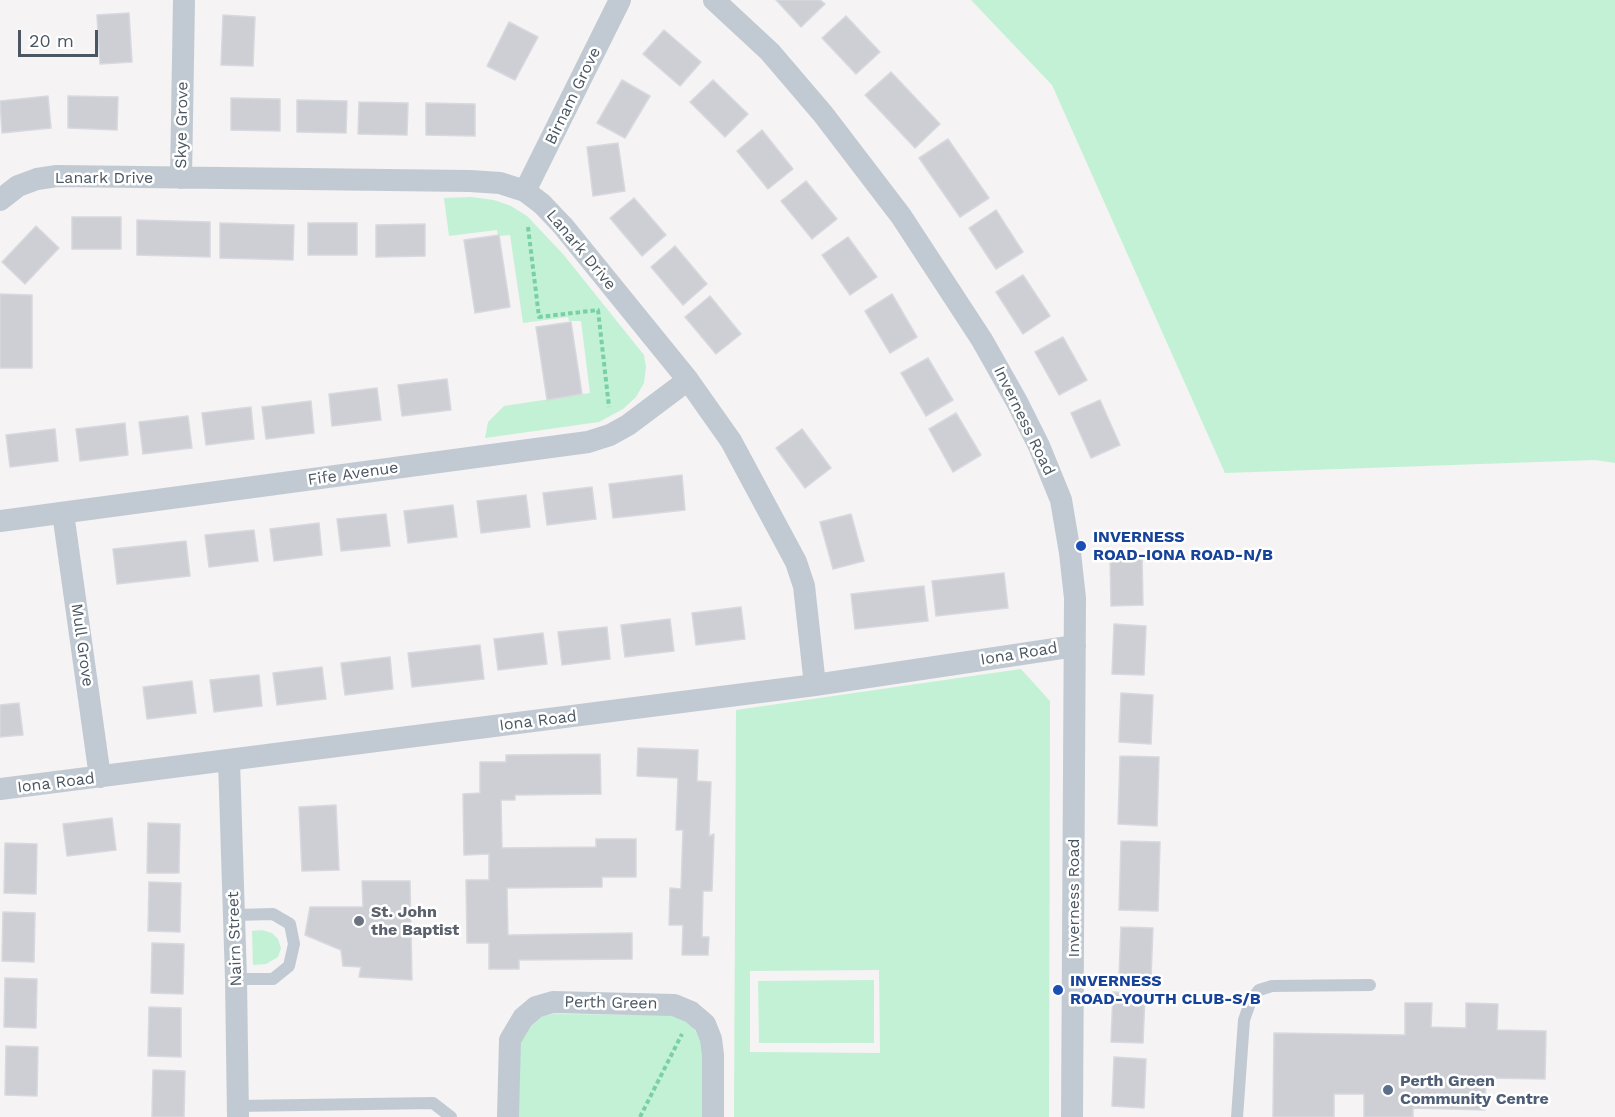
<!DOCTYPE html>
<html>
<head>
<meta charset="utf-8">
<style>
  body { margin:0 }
  #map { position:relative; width:1615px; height:1117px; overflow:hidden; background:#f5f3f3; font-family:"Work Sans",sans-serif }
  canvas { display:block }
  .scale { position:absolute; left:18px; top:30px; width:80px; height:27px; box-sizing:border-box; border:3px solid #4a5661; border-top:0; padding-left:8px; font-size:18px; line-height:21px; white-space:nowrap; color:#4a5661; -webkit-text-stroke:4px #fff; paint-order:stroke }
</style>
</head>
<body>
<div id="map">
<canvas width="1615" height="1117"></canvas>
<div class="scale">20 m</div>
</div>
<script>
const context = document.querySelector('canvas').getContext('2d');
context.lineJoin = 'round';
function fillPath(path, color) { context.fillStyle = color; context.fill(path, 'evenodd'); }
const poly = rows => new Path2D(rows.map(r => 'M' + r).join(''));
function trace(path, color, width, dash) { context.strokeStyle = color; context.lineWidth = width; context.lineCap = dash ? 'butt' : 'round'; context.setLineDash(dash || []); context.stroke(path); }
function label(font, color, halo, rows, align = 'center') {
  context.font = font + ' "Work Sans",sans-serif'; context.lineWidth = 5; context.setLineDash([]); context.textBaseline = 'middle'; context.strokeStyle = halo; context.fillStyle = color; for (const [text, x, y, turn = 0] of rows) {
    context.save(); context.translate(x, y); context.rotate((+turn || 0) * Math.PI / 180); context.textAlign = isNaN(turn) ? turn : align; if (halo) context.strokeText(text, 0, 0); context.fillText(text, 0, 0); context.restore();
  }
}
const green = poly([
  [971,0,1615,0,1615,463,1595,460,1225,473,1052,85],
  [471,197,494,200,511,206,527,216,563,254,644,355,646,367,644,383,636,397,623,409,599,422,485,438,488,422,504,406,590,393,581,321,569,321,568,317,523,323,510,235,498,236,497,230,449,236,444,198],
  [1021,669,1050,701,1049,1117,734,1117,736,710],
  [879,970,880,1053,750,1052,750,971],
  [262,930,272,933,278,939,281,948,278,957,266,964,253,965,252,931],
  [874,980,874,1043,759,1043,758,981],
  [553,1014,675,1015,691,1025,699,1036,703,1048,703,1117,518,1117,519,1044,526,1028,538,1017]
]);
const building = poly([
  [776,0,820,0,825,4,801,27,776,0],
  [129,13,132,62,100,64,97,15,129,13],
  [223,15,255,17,253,66,221,65,223,15],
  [846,16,880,52,856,74,822,38,846,16],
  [509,22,538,37,515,80,487,66,509,22],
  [664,30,701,62,680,86,643,54,664,30],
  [891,72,940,124,915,148,865,95,891,72],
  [622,80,650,96,625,138,597,123,622,80],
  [713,80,748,114,725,137,690,102,713,80],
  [48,96,51,128,2,133,0,101,48,96],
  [68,96,118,97,117,130,68,128,68,96],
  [231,98,280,99,280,131,231,130,231,98],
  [297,100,347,101,346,133,297,132,297,100],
  [359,102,408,103,407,135,358,134,359,102],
  [426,103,475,104,475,136,426,135,426,103],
  [762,130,793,169,768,189,737,151,762,130],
  [948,139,989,198,960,217,919,158,948,139],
  [618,143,625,191,593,196,587,147,618,143],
  [806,181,837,219,812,239,781,201,806,181],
  [634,198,666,235,642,256,610,218,634,198],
  [996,210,1023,252,996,269,969,228,996,210],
  [72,217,121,217,121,249,72,249,72,217],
  [137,220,210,222,210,257,137,255,137,220],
  [220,223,294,225,293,260,220,258,220,223],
  [308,223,357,223,357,255,308,255,308,223],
  [425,224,425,256,376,257,376,225,425,224],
  [36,226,59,248,25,284,2,262,36,226],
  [499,235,510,307,475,313,464,240,499,235],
  [848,237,877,277,850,295,822,255,848,237],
  [675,246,707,284,683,305,651,267,675,246],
  [1023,275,1050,316,1023,334,996,292,1023,275],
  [0,294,32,295,32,368,0,368,0,294],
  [892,294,917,337,890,353,865,311,892,294],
  [710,296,741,334,716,354,685,317,710,296],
  [571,322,582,394,547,400,536,327,571,322],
  [1063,337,1087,380,1059,395,1035,352,1063,337],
  [928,358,953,400,926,416,901,373,928,358],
  [447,379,451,410,402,416,398,385,447,379],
  [377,388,381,420,332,426,329,394,377,388],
  [1100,400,1120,445,1091,458,1071,413,1100,400],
  [311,401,314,433,266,439,262,407,311,401],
  [251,407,254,439,206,445,202,413,251,407],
  [956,413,981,455,953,472,929,429,956,413],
  [188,416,192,448,143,454,139,422,188,416],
  [125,423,128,455,80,461,76,429,125,423],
  [55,429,58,461,10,467,6,435,55,429],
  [802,429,831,468,805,488,776,448,802,429],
  [682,475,685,510,613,518,609,484,682,475],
  [592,487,596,519,547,525,543,493,592,487],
  [526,495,530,527,481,533,477,501,526,495],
  [453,505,457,537,408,543,404,511,453,505],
  [386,514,390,546,341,551,337,519,386,514],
  [851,514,864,561,833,569,820,522,851,514],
  [319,523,322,555,274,561,270,529,319,523],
  [254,530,258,561,209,567,205,535,254,530],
  [186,541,190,576,117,584,113,549,186,541],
  [1142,556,1143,605,1111,606,1110,557,1142,556],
  [1004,573,1008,608,936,616,932,581,1004,573],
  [924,586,928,621,855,629,851,594,924,586],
  [741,607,745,639,696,645,692,613,741,607],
  [670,619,674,651,625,657,621,625,670,619],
  [1114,624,1146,626,1144,675,1112,674,1114,624],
  [607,627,610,659,562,665,558,632,607,627],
  [543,633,547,664,498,670,494,639,543,633],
  [480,645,484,679,412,687,408,653,480,645],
  [390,657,393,689,345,695,341,663,390,657],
  [322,667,326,699,277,705,273,673,322,667],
  [259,675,262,706,214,712,210,680,259,675],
  [192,681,196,713,147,719,143,687,192,681],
  [1121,693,1153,695,1151,744,1119,742,1121,693],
  [19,703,23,735,0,737,0,705,19,703],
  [638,748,698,750,697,781,711,782,709,836,714,834,712,891,703,891,702,937,709,937,708,955,682,955,683,925,669,925,670,888,681,889,683,830,676,830,678,778,637,776,638,748],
  [600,754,601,794,515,795,515,800,501,800,502,848,596,847,596,839,636,839,636,877,602,877,602,887,507,888,508,935,632,933,632,959,519,960,519,969,489,969,489,943,467,943,466,880,489,880,489,854,464,855,463,794,480,793,480,762,506,762,506,755,600,754],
  [1120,756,1159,757,1157,826,1118,824,1120,756],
  [336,805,339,870,302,871,299,807,336,805],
  [112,818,116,850,67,856,63,824,112,818],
  [148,823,180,824,179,873,147,873,148,823],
  [1121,841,1160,842,1158,911,1119,910,1121,841],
  [5,843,37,844,36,894,4,893,5,843],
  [362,881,410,881,412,980,359,977,361,967,343,966,341,950,305,935,310,907,363,907,362,881],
  [149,882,181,883,180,932,148,931,149,882],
  [3,912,35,913,34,962,2,961,3,912],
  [1121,927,1153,928,1151,977,1119,976,1121,927],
  [152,943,184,944,183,994,151,993,152,943],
  [5,978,37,979,36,1028,4,1027,5,978],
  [1113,992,1145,994,1143,1043,1111,1042,1113,992],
  [1405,1003,1432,1003,1431,1027,1466,1028,1466,1003,1498,1004,1497,1030,1546,1031,1545,1079,1486,1078,1485,1110,1413,1108,1413,1117,1364,1117,1364,1094,1334,1094,1334,1117,1273,1117,1274,1033,1405,1035,1405,1003],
  [149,1007,181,1008,181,1057,148,1056,149,1007],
  [6,1046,38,1047,37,1096,5,1095,6,1046],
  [1114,1057,1146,1059,1144,1108,1112,1106,1114,1057],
  [153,1070,185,1071,184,1117,152,1117,153,1070]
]);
const path = poly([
  [528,227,539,317,598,310,609,407],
  [640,1117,682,1034]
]);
const lane = poly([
  [234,915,273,914,290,924,294,944,289,966,273,979,236,979],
  [238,1106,433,1103,451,1117],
  [1237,1117,1244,1020,1251,1000,1259,990,1272,986,1370,985]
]);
const street = poly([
  [714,0,770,52,823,114,901,216,982,340,1017,402,1039,446,1061,500,1070,553,1075,598,1072,1117],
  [181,178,184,0],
  [525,191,620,0],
  [0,200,18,186,37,179,57,176,470,181,500,183,525,191,542,204,563,226,688,380,731,441,796,562,804,586,815,685],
  [63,513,100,777],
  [0,521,588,442,610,435,628,425,688,380],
  [229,761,236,979,238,1117],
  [0,789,815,685,1075,646],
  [508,1117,510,1040,523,1018,536,1007,553,1002,674,1005,691,1012,705,1024,711,1039,713,1055,713,1117]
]);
const markers = [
  [1081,546,6,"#1a4fb4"],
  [359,921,6,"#6b7280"],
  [1058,990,6,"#1a4fb4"],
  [1388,1090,6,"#5c6f8a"]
];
const streetNames = [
  ["Birnam Grove",573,96,-64],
  ["Skye Grove",182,125,-89],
  ["Lanark Drive",104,178],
  ["Lanark Drive",581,250,50],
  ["Inverness Road",1024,421,64],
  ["Fife Avenue",353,474,-8],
  ["Mull Grove",82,645,82],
  ["Iona Road",1019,654,-9],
  ["Iona Road",538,721,-7],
  ["Iona Road",56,783,-7],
  ["Inverness Road",1074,898,-90],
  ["Nairn Street",235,939,-92],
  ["Perth Green",611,1003,1]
];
const transitNames = [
  ["INVERNESS",1093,537],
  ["ROAD-IONA ROAD-N/B",1093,555],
  ["INVERNESS",1070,981],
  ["ROAD-YOUTH CLUB-S/B",1070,999]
];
const worshipNames = [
  ["St. John",371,912],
  ["the Baptist",371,930]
];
const serviceNames = [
  ["Perth Green",1400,1081],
  ["Community Centre",1400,1099]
];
fillPath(green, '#c3f1d5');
fillPath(building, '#cdcfd5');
trace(building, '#d7d9de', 1.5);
trace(path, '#7ad0a6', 4, [4.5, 3]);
trace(lane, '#c1cad2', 12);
trace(street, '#c1cad2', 22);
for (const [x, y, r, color] of markers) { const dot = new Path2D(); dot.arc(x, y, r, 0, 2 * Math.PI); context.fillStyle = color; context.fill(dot); trace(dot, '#fff', 2); }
label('16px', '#4a5661', '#fff', streetNames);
label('bold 16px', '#164399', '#fff', transitNames, 'left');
label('bold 16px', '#5b616d', '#fff', worshipNames, 'left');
label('bold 16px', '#4e5e75', '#fff', serviceNames, 'left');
</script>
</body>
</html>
